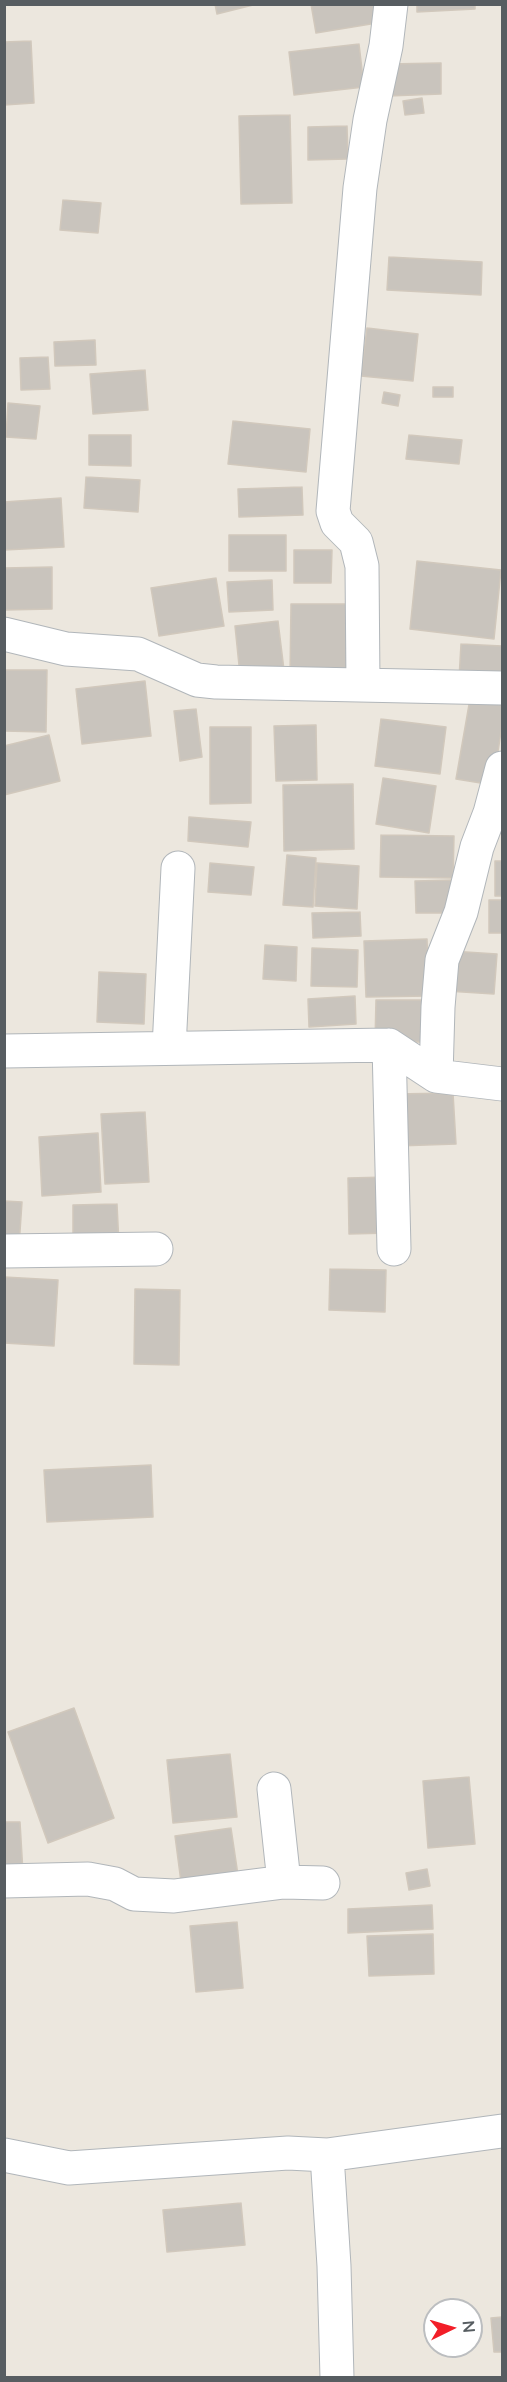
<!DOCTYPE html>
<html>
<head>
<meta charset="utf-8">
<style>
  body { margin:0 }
  #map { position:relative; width:507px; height:2382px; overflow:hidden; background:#ece7de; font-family:Lato,sans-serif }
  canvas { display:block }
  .frame { position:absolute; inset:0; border:6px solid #575d61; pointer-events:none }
  .north { position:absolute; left:423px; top:2298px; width:60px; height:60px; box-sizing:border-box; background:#fff; border:2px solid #bcbec0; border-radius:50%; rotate:85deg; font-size:16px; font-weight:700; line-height:24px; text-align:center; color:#575d61 }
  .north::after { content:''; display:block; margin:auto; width:21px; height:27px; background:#f21e28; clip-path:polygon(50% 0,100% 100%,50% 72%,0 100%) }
</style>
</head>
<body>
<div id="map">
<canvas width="507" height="2382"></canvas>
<div class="frame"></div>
<div class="north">N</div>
</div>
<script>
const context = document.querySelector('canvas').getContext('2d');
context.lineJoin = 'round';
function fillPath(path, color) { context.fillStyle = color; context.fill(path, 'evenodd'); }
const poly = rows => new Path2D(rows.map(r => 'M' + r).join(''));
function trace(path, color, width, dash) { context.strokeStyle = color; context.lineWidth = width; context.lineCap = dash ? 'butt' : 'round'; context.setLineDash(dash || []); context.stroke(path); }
const building = poly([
  [215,4,257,4,217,14,215,4],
  [311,4,374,4,377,23,316,33,311,4],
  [417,4,475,4,475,9,417,12,417,4],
  [31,41,34,103,4,105,4,42,31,41],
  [359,44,364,87,294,95,289,52,359,44],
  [441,63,441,94,388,96,388,64,441,63],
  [422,98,424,113,405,115,403,101,422,98],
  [290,115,292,203,241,204,239,116,290,115],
  [347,126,348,159,308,160,308,127,347,126],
  [63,200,101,203,98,233,60,230,63,200],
  [389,257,482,262,481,295,387,290,389,257],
  [367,328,418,334,413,381,361,376,367,328],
  [95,340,96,365,55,366,54,342,95,340],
  [48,357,50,389,21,390,20,358,48,357],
  [145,370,148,410,93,414,90,374,145,370],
  [433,387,453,387,453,397,433,397,433,387],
  [384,392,400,395,398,406,382,403,384,392],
  [8,403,40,406,36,439,6,437,8,403],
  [233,421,310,429,306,472,228,464,233,421],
  [89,435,131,435,131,466,89,465,89,435],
  [409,435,462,440,459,464,406,459,409,435],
  [86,477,140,480,138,512,84,508,86,477],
  [302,487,303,515,239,517,238,489,302,487],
  [61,498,64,547,4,550,4,502,61,498],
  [229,535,286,535,286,571,229,571,229,535],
  [294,550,332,550,331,583,294,583,294,550],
  [417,561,501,570,494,639,410,629,417,561],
  [52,567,52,609,4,610,4,568,52,567],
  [216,578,224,626,159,636,151,588,216,578],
  [272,580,273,610,229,612,227,582,272,580],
  [291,604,348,604,348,678,290,677,291,604],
  [278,621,284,670,240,675,235,626,278,621],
  [461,644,502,646,502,681,459,679,461,644],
  [4,670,47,670,46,732,4,731,4,670],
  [145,681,151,736,82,744,76,689,145,681],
  [470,699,502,704,502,725,493,785,456,779,470,699],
  [196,709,202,757,180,761,174,711,196,709],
  [381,719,446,727,440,774,375,766,381,719],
  [316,725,317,780,276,781,274,726,316,725],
  [210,727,251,727,251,803,210,804,210,727],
  [49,735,60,781,4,795,4,746,49,735],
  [383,778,436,786,429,833,376,824,383,778],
  [353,784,354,849,284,851,283,785,353,784],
  [189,817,251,822,248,847,188,841,189,817],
  [381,835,454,836,453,878,380,877,381,835],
  [287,855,316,858,313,907,283,905,287,855],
  [495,861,502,861,502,896,495,896,495,861],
  [210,863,254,867,251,895,208,892,210,863],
  [317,863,359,866,357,909,315,906,317,863],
  [453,880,454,913,416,913,415,881,453,880],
  [489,900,502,900,502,933,489,933,489,900],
  [360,912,361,936,313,938,312,913,360,912],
  [427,939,429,996,366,997,364,941,427,939],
  [265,945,297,947,296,981,263,979,265,945],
  [312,948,358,950,357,987,311,986,312,948],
  [450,951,497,954,494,994,447,991,450,951],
  [99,972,146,974,144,1024,97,1022,99,972],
  [355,996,356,1024,309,1027,308,999,355,996],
  [376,1000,426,1000,425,1042,375,1042,376,1000],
  [453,1093,456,1144,397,1146,395,1094,453,1093],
  [145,1112,149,1182,105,1184,101,1114,145,1112],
  [98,1133,101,1192,42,1196,39,1137,98,1133],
  [388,1177,389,1233,349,1234,348,1178,388,1177],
  [4,1201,22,1202,19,1246,4,1245,4,1201],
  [117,1204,119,1245,73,1246,73,1205,117,1204],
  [330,1269,386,1270,385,1312,329,1310,330,1269],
  [4,1277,58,1280,54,1346,4,1343,4,1277],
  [135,1289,180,1290,179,1365,134,1364,135,1289],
  [151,1465,153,1517,47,1522,44,1470,151,1465],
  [74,1708,114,1818,48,1843,8,1732,74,1708],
  [230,1754,237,1817,173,1823,167,1760,230,1754],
  [469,1777,475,1844,428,1848,423,1781,469,1777],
  [4,1822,20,1822,23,1873,4,1874,4,1822],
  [231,1828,238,1875,181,1882,175,1836,231,1828],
  [427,1869,430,1886,409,1890,406,1873,427,1869],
  [432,1905,433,1929,348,1933,348,1909,432,1905],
  [237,1922,243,1988,196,1992,190,1926,237,1922],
  [433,1934,434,1974,369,1976,367,1936,433,1934],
  [241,2203,245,2245,167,2252,163,2210,241,2203],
  [502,2317,502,2352,494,2352,491,2318,502,2317]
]);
const minor = poly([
  [4,634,66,649,138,654,197,680,216,682,502,688],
  [363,684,362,566,356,542,337,523,333,511,360,188,370,120,386,46,391,4],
  [389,1045,394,1249],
  [169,1048,178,868],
  [4,1051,389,1045,436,1076,502,1084],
  [436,1076,438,1007,442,960,461,912,477,847,490,813,502,768],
  [4,1251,156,1249],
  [274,1789,284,1882],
  [4,1881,88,1879,115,1884,134,1894,174,1896,284,1882,323,1883],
  [4,2155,69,2168,288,2153,327,2155,502,2131],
  [327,2155,334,2266,337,2378]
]);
fillPath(building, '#c9c4bd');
trace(building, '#d1c8bc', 1.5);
trace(minor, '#b1b6ba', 35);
trace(minor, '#fff', 33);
</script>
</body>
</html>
